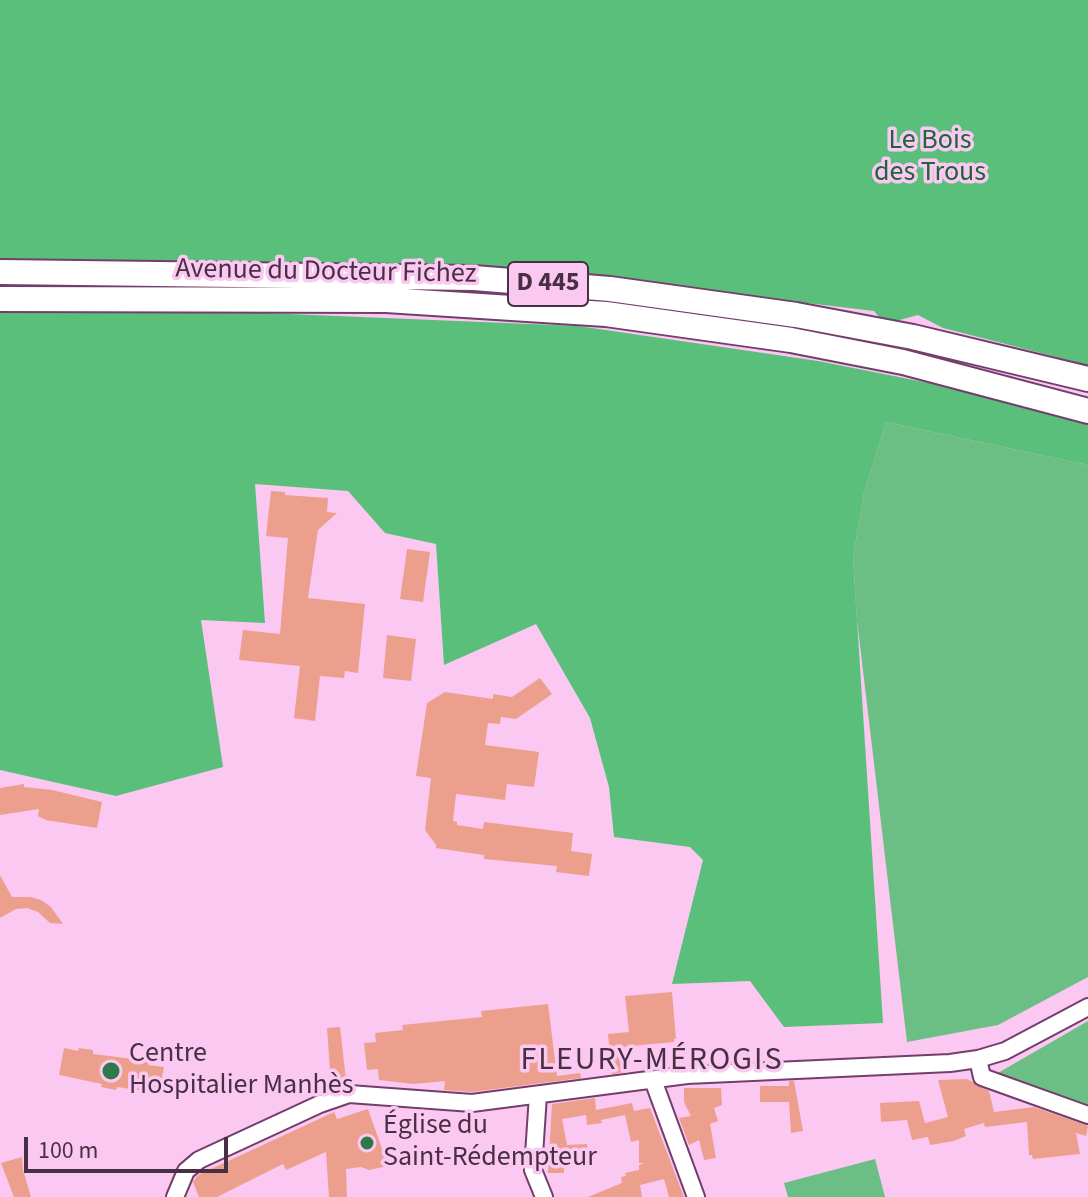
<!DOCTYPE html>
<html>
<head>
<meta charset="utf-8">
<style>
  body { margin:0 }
  #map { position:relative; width:1088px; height:1197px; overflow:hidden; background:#fac8f1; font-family:"Source Sans 3",sans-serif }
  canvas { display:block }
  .scale { position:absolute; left:24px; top:1137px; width:204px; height:36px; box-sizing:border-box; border:4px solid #482f44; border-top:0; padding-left:10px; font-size:24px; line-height:28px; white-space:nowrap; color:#482f44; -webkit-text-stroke:6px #fac8f1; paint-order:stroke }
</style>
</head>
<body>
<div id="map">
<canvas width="1088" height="1197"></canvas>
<div class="scale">100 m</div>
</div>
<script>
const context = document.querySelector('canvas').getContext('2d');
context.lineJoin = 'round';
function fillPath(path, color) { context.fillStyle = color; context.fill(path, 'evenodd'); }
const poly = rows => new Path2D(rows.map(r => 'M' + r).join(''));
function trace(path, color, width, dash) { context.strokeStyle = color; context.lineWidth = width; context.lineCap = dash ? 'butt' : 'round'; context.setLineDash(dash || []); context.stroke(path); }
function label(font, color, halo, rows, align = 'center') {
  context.font = font + ' "Source Sans 3",sans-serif'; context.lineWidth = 7; context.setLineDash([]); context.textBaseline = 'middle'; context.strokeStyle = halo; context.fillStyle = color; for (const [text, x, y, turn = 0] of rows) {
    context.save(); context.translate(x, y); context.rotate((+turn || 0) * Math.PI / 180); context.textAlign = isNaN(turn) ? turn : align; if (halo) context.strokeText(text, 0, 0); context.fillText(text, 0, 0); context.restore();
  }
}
const green = poly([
  [886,422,1088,465,1088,977,998,1025,907,1042,857,620,853,558,864,493],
  [1088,1021,1088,1107,991,1077],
  [875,1159,885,1197,788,1197,784,1183]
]);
const forest = poly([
  [0,0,1088,0,1088,365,943,328,918,315,896,321,880,318,874,311,613,280,475,271,280,263,0,259],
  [0,302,578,326,818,361,1015,400,1088,422,1088,465,886,422,864,493,853,558,883,1023,784,1027,750,981,672,984,703,860,690,847,614,837,609,787,590,718,536,624,444,665,436,544,385,533,348,491,255,484,265,623,201,620,223,767,116,796,0,770]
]);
const building = poly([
  [271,491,285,492,285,495,328,498,327,512,337,513,318,530,308,598,365,604,358,673,345,671,344,678,320,676,315,721,294,718,300,666,239,660,243,630,280,634,288,538,266,536],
  [407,549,430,552,423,602,400,599],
  [387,635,416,639,411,681,383,678],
  [540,678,552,694,516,719,501,717,500,724,488,723,485,745,539,752,534,787,507,784,505,800,456,794,453,821,457,822,457,825,483,829,484,822,573,833,571,851,592,854,589,876,556,872,557,866,484,859,484,855,436,848,436,845,425,830,431,778,416,776,427,703,445,692,493,699,493,694,512,697],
  [24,784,24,787,52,790,102,802,97,828,46,820,38,816,39,809,0,815,0,788],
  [0,875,12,897,30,897,41,900,51,907,63,924,50,923,38,912,27,908,16,909,0,918],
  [672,992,676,1039,674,1039,674,1042,622,1047,625,1072,612,1074,608,1034,629,1032,625,996],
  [548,1004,557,1076,580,1073,581,1078,472,1092,444,1090,445,1081,413,1084,379,1080,378,1069,367,1070,364,1043,376,1042,375,1033,403,1030,402,1025,482,1017,481,1011],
  [340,1027,346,1080,331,1084,327,1028],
  [64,1048,78,1051,79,1048,93,1050,93,1054,149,1061,148,1065,164,1067,159,1093,117,1087,116,1090,101,1087,102,1084,59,1075],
  [967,1079,989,1091,994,1112,1034,1107,1088,1126,1086,1136,1076,1133,1080,1154,1033,1159,1032,1155,1029,1155,1027,1122,985,1127,984,1123,964,1129,966,1136,954,1141,930,1145,928,1137,912,1140,907,1120,881,1122,880,1103,919,1101,925,1123,948,1117,938,1080],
  [789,1081,794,1081,795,1086,803,1131,791,1133,789,1102,760,1102,760,1086,789,1086],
  [684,1088,721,1088,722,1105,714,1108,718,1121,710,1124,716,1158,704,1160,699,1140,689,1145,679,1118,691,1116,684,1102],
  [595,1098,596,1110,632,1103,634,1111,650,1108,684,1197,669,1197,664,1179,640,1185,642,1197,588,1197,622,1183,621,1177,626,1176,625,1173,639,1170,639,1165,645,1163,639,1163,639,1140,631,1142,625,1115,601,1120,602,1123,587,1125,586,1115,562,1119,567,1145,587,1144,589,1165,564,1167,564,1173,548,1173,552,1104],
  [368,1109,388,1166,369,1170,361,1167,346,1169,347,1197,329,1197,326,1152,286,1170,283,1164,217,1197,199,1197,193,1182,198,1175,334,1112,337,1119],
  [22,1157,23,1170,31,1197,14,1197,1,1163]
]);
const minor = poly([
  [978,1059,982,1077,1088,1115],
  [653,1080,696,1197],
  [538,1095,533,1170,544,1197],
  [175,1197,186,1171,199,1160,320,1104,349,1094,472,1103,687,1075,950,1063,978,1059,1005,1051,1088,1007]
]);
const primary = poly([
  [0,272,474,278,610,289,796,315,913,337,1088,379],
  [0,299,386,300,606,314,791,340,903,362,1088,411]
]);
const markers = [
  [111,1071,10,"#2d7948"],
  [367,1143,8,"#2d7948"]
];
const shields = [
  [548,284,80]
];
const shieldNames = [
  ["D 445",548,284]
];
const parkNames = [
  ["Le Bois",930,142],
  ["des Trous",930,174]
];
const streetNames = [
  ["Avenue du Docteur Fichez",326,273,1]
];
const poiNames = [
  ["Centre",129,1055],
  ["Hospitalier Manhès",129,1087],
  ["Église du",383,1127],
  ["Saint-Rédempteur",383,1159]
];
const quarterNames = [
  ["FLEURY-MÉROGIS",652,1062]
];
fillPath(green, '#6bbf84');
fillPath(forest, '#59bf7a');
fillPath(building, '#ed9f8e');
trace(minor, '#733e6c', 20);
trace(primary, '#733e6c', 28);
trace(minor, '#fff', 16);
trace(primary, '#fff', 24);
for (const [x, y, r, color] of markers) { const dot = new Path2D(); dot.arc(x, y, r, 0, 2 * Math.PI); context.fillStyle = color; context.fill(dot); trace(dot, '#fac8f1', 3); }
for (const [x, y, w] of shields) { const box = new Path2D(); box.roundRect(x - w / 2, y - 22, w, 44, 6); context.fillStyle = '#fac8f1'; context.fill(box); trace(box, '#482f44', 2); }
label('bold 26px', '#482f44', null, shieldNames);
label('28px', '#1d6437', '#fac8f1', parkNames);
label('28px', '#482f44', '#fac8f1', streetNames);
label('28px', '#482f44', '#fac8f1', poiNames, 'left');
context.letterSpacing = '2px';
label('32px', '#482f44', '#fac8f1', quarterNames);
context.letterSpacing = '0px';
</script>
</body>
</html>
